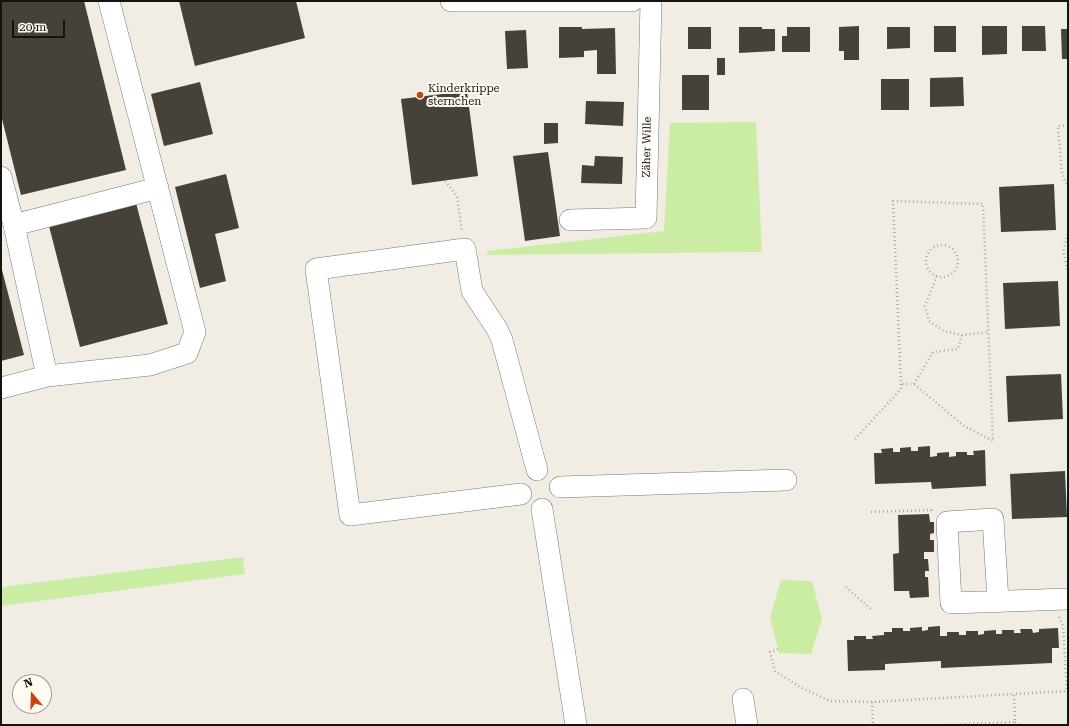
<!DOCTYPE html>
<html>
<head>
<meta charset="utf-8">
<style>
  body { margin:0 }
  #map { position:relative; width:1069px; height:726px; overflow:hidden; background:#f1ede5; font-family:"Roboto Serif",serif }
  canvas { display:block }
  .frame { position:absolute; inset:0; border:2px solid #141310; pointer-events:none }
  .north { position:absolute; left:12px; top:674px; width:40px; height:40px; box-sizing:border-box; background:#fffaf2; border:1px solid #a19e98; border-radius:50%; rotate:341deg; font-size:11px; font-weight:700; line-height:16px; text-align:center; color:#141310 }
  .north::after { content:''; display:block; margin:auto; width:14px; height:18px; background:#c9420e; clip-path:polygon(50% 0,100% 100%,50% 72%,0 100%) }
  .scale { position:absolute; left:12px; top:20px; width:53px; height:18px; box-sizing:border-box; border:2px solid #141310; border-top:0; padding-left:5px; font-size:12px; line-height:14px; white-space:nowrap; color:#141310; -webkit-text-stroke:3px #fffaf2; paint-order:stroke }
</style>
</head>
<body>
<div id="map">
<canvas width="1069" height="726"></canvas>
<div class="frame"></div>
<div class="north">N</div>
<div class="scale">20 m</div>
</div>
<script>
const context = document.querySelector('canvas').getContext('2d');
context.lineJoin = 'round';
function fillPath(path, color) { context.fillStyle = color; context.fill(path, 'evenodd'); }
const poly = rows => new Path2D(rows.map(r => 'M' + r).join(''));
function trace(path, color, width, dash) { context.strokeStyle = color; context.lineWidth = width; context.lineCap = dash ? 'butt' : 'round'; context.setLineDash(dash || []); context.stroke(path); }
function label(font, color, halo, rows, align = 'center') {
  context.font = font + ' "Roboto Serif",serif'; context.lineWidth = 4; context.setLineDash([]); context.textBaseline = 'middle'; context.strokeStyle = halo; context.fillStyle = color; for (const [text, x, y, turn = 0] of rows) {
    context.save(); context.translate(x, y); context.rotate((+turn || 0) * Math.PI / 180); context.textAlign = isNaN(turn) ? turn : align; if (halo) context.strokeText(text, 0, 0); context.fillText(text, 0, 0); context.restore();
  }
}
const green = poly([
  [756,122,762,252,487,255,487,251,664,231,670,123],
  [243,557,245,574,1,606,1,588,9,586],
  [781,580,812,581,822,619,811,654,779,653,770,617]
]);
const building = poly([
  [1,1,84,1,126,170,21,195,1,115],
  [179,1,296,1,305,38,195,66],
  [859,26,859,60,844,60,844,51,839,51,839,27],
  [934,26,956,26,956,52,934,52],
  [982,26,1007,26,1007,54,982,55],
  [1022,26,1045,26,1046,51,1022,51],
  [559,27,582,27,582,29,615,28,616,74,597,74,597,50,584,51,584,57,559,58],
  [688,27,711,27,711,49,688,49],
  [739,27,762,27,762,29,775,29,775,51,739,53],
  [787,27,810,27,810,52,782,52,782,36,787,36],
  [887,27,910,27,910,48,887,49],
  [1061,29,1068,29,1068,59,1062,59],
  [526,30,528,68,507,69,505,31],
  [717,58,725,58,725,75,717,75],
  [682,75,709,75,709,110,682,110],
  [963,77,964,106,930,107,930,78],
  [881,79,909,79,909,110,881,110],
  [200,82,213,134,164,146,151,94],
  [467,91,478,176,412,185,401,99],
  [586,101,624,102,623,126,585,124],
  [544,123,558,123,558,143,544,144],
  [548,152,560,236,525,241,513,156],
  [595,156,623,157,622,184,581,183,582,165,594,166],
  [226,174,239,228,215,234,226,281,200,288,175,187],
  [1054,184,1056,230,1001,232,999,187],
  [136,203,168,324,80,347,49,226],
  [1,266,24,355,1,361],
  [1058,281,1060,326,1005,329,1003,283],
  [1061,374,1063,419,1008,422,1006,376],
  [930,446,930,457,937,456,937,453,949,452,949,457,956,456,956,452,967,452,967,455,974,455,973,451,985,450,986,486,932,489,931,482,875,484,874,453,882,453,881,449,893,448,893,452,900,452,900,448,911,447,911,451,918,451,918,447],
  [1065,471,1067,517,1012,519,1010,474],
  [929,514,930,522,934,522,934,533,930,534,930,540,934,540,934,552,924,552,924,559,928,559,929,571,925,571,925,577,928,577,929,597,910,598,909,591,894,591,893,554,899,553,898,515],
  [940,626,940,636,947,636,947,632,959,632,959,635,966,635,966,631,978,631,978,635,984,634,984,631,996,630,996,634,1002,634,1002,630,1014,630,1014,633,1021,633,1020,629,1032,629,1033,633,1039,632,1039,629,1058,628,1059,648,1052,648,1052,663,941,668,941,661,885,664,885,670,848,671,847,640,854,640,854,636,866,636,866,639,873,639,872,636,884,635,884,632,892,632,892,628,903,628,903,631,910,631,910,628,922,627,922,631,928,630,928,627]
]);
const path = poly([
  [1068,125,1058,126,1062,174,1068,187],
  [445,181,457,196,462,231],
  [1068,234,1063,251,1068,272],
  '926 261a16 16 0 1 1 32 0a16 16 0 1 1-32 0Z',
  [937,276,925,306,929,321,944,331,962,335,989,332],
  [1068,344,1068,352],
  [914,384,933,352,958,349,962,335],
  [855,439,901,389,901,384,893,201,983,204,993,441,964,426,914,384,901,384],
  [871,512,931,510,931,511],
  [846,587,873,611],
  [1059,617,1063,626,1067,692],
  [778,649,770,652,775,671,800,687,830,701,872,702,1014,694],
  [872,702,873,725],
  [1015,722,1020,725],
  [945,725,1015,722,1014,694,1068,691],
  [1066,725,1068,725]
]);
const minor = poly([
  [451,1,632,1],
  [1,177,14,225,47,376],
  [570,220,646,218,651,1],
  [14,225,158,188],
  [1,388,47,376,150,365,187,353,195,332,109,1],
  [560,487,786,480],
  [521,494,350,515,316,269,465,249,472,291,497,329,502,340,537,470],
  [542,509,576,725],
  [998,601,993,519,947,522,951,603,1068,599],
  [743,699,747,725]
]);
const markers = [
  [420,95,4,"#c9420e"]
];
const poiNames = [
  ["Kinderkrippe",428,89],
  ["sternchen",428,102]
];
const streetNames = [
  ["Zäher Wille",647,147,-89]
];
fillPath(green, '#cbeda3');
fillPath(building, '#46413b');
trace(minor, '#7c7871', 22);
trace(path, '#aca9a2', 2.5, [1, 3]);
trace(minor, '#fff', 21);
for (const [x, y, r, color] of markers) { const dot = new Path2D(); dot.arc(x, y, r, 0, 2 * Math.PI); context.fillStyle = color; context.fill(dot); trace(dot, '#fffaf2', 1.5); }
label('11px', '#141310', '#fffaf2', poiNames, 'left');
label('11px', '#141310', '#fffaf2', streetNames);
</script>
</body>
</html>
